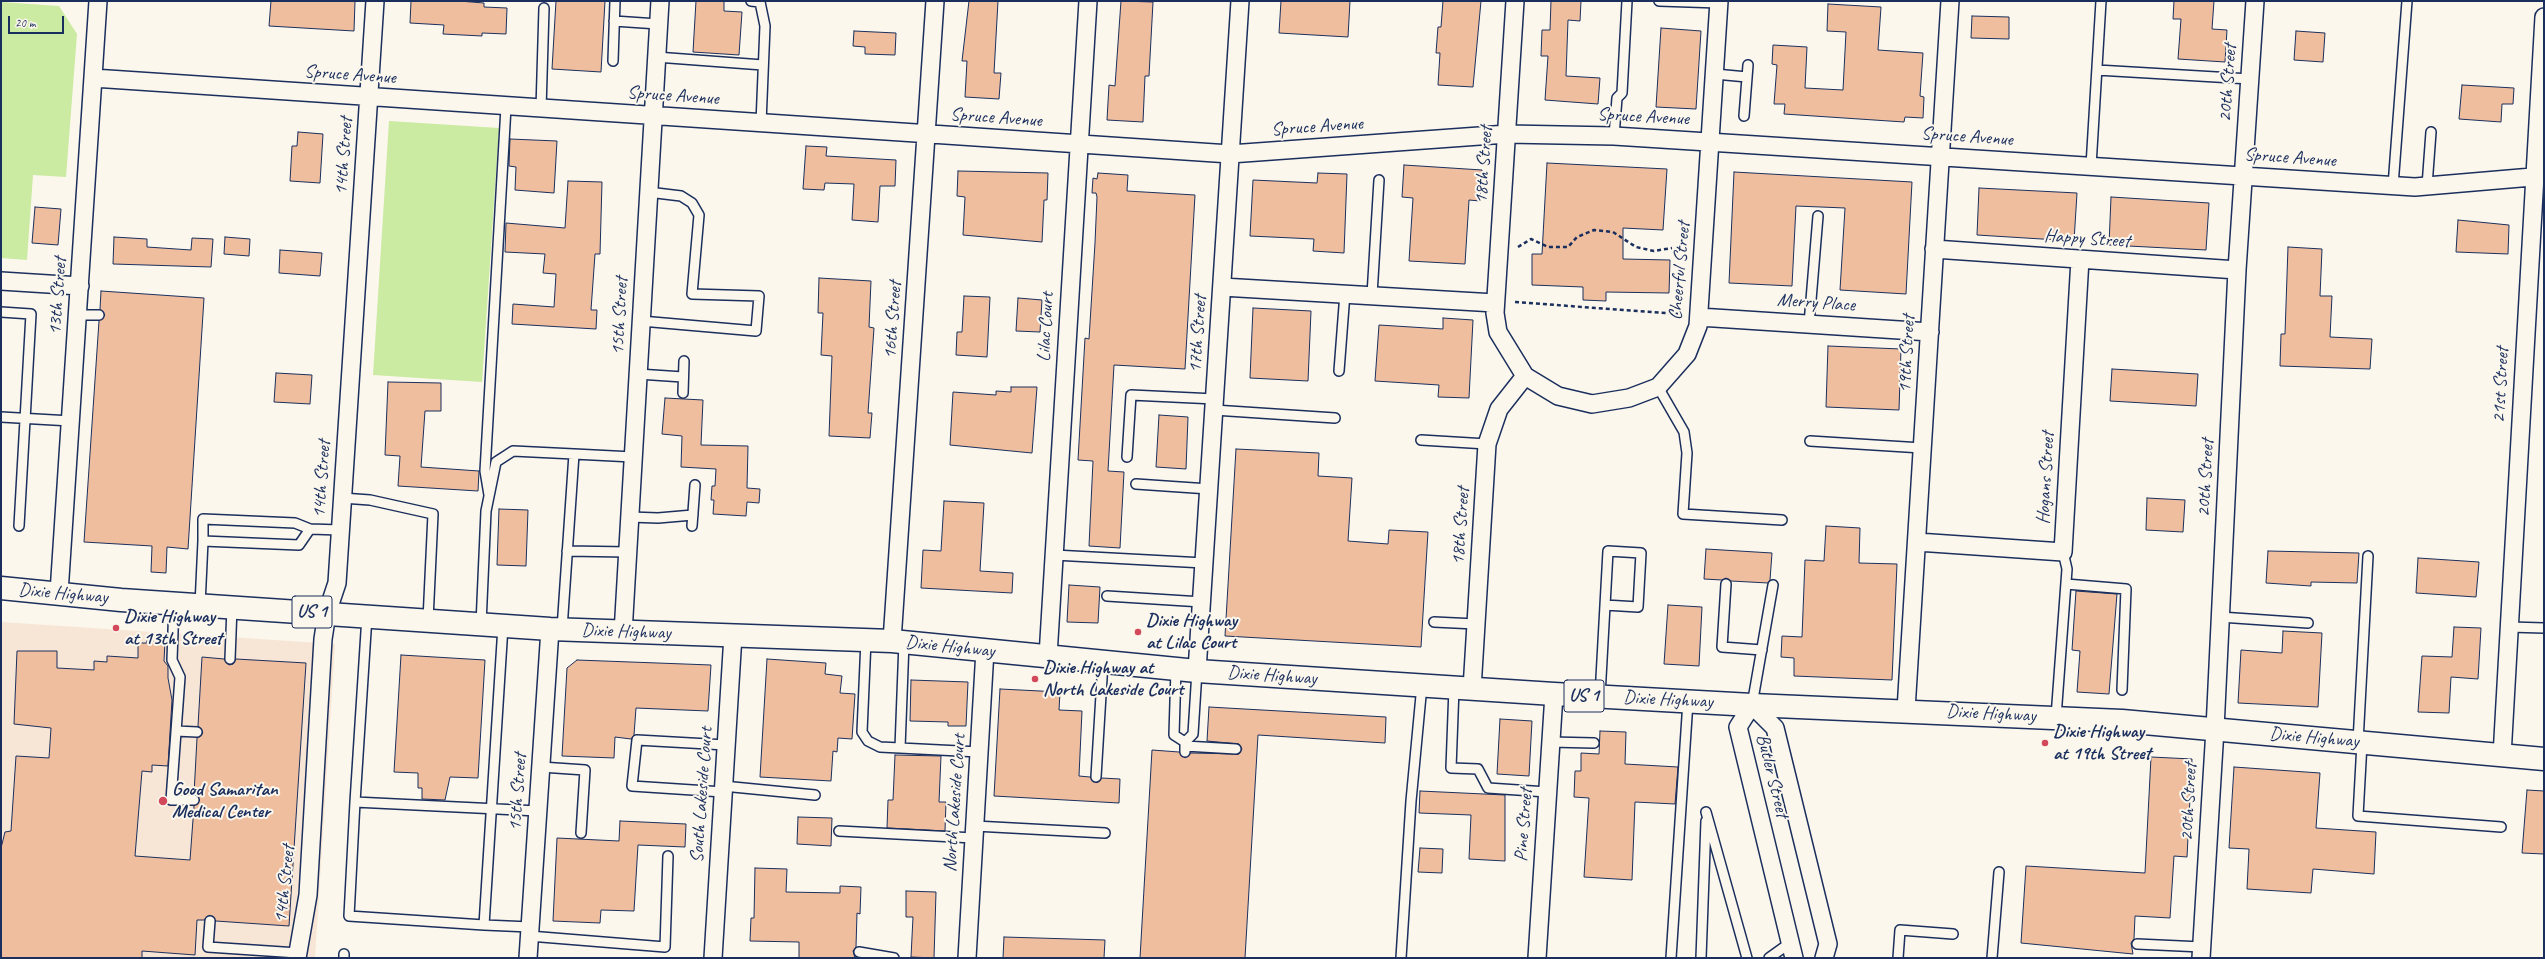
<!DOCTYPE html>
<html>
<head>
<meta charset="utf-8">
<style>
  body { margin:0 }
  #map { position:relative; width:2545px; height:959px; overflow:hidden; background:#fbf7ec; font-family:Caveat,sans-serif }
  canvas { display:block }
  .frame { position:absolute; inset:0; border:2px solid #1b2f5e; pointer-events:none }
  .scale { position:absolute; left:8px; top:16px; width:56px; height:18px; box-sizing:border-box; border:2px solid #1b2f5e; border-top:0; padding-left:5px; font-size:12px; line-height:14px; white-space:nowrap; color:#1b2f5e; -webkit-text-stroke:3px #fbf7ec; paint-order:stroke }
</style>
</head>
<body>
<div id="map">
<canvas width="2545" height="959"></canvas>
<div class="frame"></div>
<div class="scale">20 m</div>
</div>
<script>
const context = document.querySelector('canvas').getContext('2d');
context.lineJoin = 'round';
function fillPath(path, color) { context.fillStyle = color; context.fill(path, 'evenodd'); }
const poly = rows => new Path2D(rows.map(r => 'M' + r).join(''));
function trace(path, color, width, dash) { context.strokeStyle = color; context.lineWidth = width; context.lineCap = dash ? 'butt' : 'round'; context.setLineDash(dash || []); context.stroke(path); }
function label(font, color, halo, rows, align = 'center') {
  context.font = font + ' Caveat,sans-serif'; context.lineWidth = 4; context.setLineDash([]); context.textBaseline = 'middle'; context.strokeStyle = halo; context.fillStyle = color; for (const [text, x, y, turn = 0] of rows) {
    context.save(); context.translate(x, y); context.rotate((+turn || 0) * Math.PI / 180); context.textAlign = isNaN(turn) ? turn : align; if (halo) context.strokeText(text, 0, 0); context.fillText(text, 0, 0); context.restore();
  }
}
const built = poly([
  [1,622,335,644,315,958,1,958]
]);
const green = poly([
  [1,2,59,6,77,34,66,177,33,175,27,260,1,258],
  [389,121,499,128,482,382,373,375]
]);
const building = poly([
  [271,1,355,1,354,31,269,26,271,1],
  [411,1,459,1,484,3,484,7,507,8,506,34,482,33,482,36,443,34,444,25,410,23,411,1],
  [556,1,605,1,601,72,552,69,556,1],
  [696,1,724,1,724,11,742,12,739,55,693,52,696,1],
  [969,1,998,1,994,73,1001,73,999,99,965,97,967,61,962,61,969,1],
  [1121,1,1153,2,1149,76,1145,76,1143,122,1107,120,1109,85,1115,86,1121,1],
  [1281,1,1350,1,1348,37,1279,33,1281,1],
  [1443,1,1481,1,1473,87,1438,85,1440,53,1436,53,1438,27,1441,27,1443,1],
  [1551,1,1581,1,1580,21,1568,20,1566,76,1600,78,1598,104,1545,100,1548,56,1541,56,1542,30,1550,30,1551,1],
  [2174,1,2214,1,2212,29,2227,30,2225,62,2178,59,2181,19,2173,19,2174,1],
  [1828,4,1881,7,1878,50,1923,53,1920,96,1924,97,1923,118,1905,117,1904,122,1784,114,1785,104,1774,104,1777,65,1772,64,1773,45,1807,47,1805,88,1843,90,1846,32,1827,31,1828,4],
  [1972,16,2009,17,2009,39,1971,38,1972,16],
  [1661,28,1701,31,1696,109,1656,107,1661,28],
  [854,31,896,33,895,55,865,54,865,47,853,46,854,31],
  [2296,31,2325,33,2323,62,2294,60,2296,31],
  [2462,85,2514,88,2513,104,2502,104,2501,122,2459,119,2462,85],
  [298,132,323,134,320,183,290,181,292,146,297,146,298,132],
  [510,139,557,141,554,193,515,190,516,167,509,166,510,139],
  [806,146,827,147,826,156,896,160,895,186,880,186,878,222,852,220,854,184,825,183,824,190,803,189,806,146],
  [1547,163,1667,169,1663,230,1623,228,1623,259,1670,260,1669,293,1606,292,1606,301,1583,300,1583,287,1532,285,1532,254,1542,254,1547,163],
  [1404,165,1482,170,1480,201,1469,200,1465,264,1409,261,1413,198,1402,197,1404,165],
  [958,171,1048,173,1047,200,1044,200,1042,242,963,235,965,197,957,196,958,171],
  [1734,172,1912,182,1906,294,1840,290,1845,208,1796,206,1792,286,1729,283,1734,172],
  [1098,173,1128,175,1127,191,1195,195,1185,369,1114,365,1108,471,1124,472,1120,548,1089,546,1093,461,1078,460,1085,338,1089,339,1095,243,1097,197,1096,193,1092,193,1093,178,1097,179,1098,173],
  [1318,173,1347,174,1344,253,1313,251,1314,239,1250,236,1253,180,1317,183,1318,173],
  [568,181,602,182,600,254,595,254,591,310,597,310,596,329,512,324,513,304,554,307,556,274,543,273,545,254,505,252,506,223,565,228,568,181],
  [1979,188,2077,193,2074,241,1977,235,1979,188],
  [2111,197,2209,203,2206,250,2109,245,2111,197],
  [35,207,61,209,58,245,32,243,35,207],
  [2458,220,2509,225,2508,254,2456,252,2458,220],
  [114,237,147,239,147,247,191,250,192,238,213,239,211,267,113,264,114,237],
  [225,237,250,239,249,256,224,254,225,237],
  [2288,247,2322,249,2320,296,2332,296,2330,337,2372,339,2370,369,2280,366,2281,334,2285,334,2288,247],
  [280,250,322,253,320,276,279,273,280,250],
  [819,278,871,281,869,327,874,328,868,413,872,413,870,438,829,436,832,356,821,355,823,313,818,313,819,278],
  [101,291,204,298,188,549,167,547,166,573,151,572,152,546,84,542,99,321,105,315,100,309,101,291],
  [964,296,990,297,987,357,956,355,957,332,962,332,964,296],
  [1018,298,1042,300,1040,332,1016,331,1018,298],
  [1253,308,1311,311,1308,381,1250,378,1253,308],
  [1443,318,1473,320,1469,398,1438,397,1439,385,1375,381,1379,325,1443,329,1443,318],
  [1828,346,1901,349,1899,410,1826,407,1828,346],
  [2112,369,2198,374,2196,406,2110,401,2112,369],
  [276,373,312,375,310,404,274,402,276,373],
  [388,382,441,383,441,411,425,411,421,467,479,471,478,491,398,486,400,456,385,455,388,382],
  [1011,387,1037,387,1032,453,950,445,953,392,996,395,996,391,1011,392,1011,387],
  [665,398,703,400,701,445,748,446,747,488,760,489,759,503,747,502,746,516,713,514,714,500,711,500,712,486,715,486,716,469,681,467,682,436,662,434,665,398],
  [1159,415,1188,417,1186,469,1156,467,1159,415],
  [1236,449,1319,453,1318,476,1352,478,1348,541,1388,544,1389,530,1428,532,1421,647,1225,636,1236,449],
  [2147,498,2185,500,2183,532,2146,530,2147,498],
  [944,501,984,503,980,571,1013,573,1012,593,921,588,923,550,941,551,944,501],
  [499,509,528,510,526,566,497,565,499,509],
  [1826,526,1860,528,1859,563,1897,564,1892,680,1794,676,1794,658,1781,657,1782,636,1802,637,1805,560,1824,561,1826,526],
  [1706,549,1772,553,1770,580,1768,583,1731,581,1726,578,1722,580,1704,579,1706,549],
  [2268,551,2359,553,2357,583,2311,582,2311,586,2266,583,2268,551],
  [2418,558,2479,562,2476,597,2416,593,2418,558],
  [1069,585,1100,587,1098,623,1067,622,1069,585],
  [2076,591,2117,594,2109,694,2077,692,2080,651,2072,650,2076,591],
  [1668,605,1702,607,1699,666,1664,664,1668,605],
  [2454,627,2481,628,2478,679,2451,677,2449,713,2418,712,2422,656,2452,657,2454,627],
  [2283,631,2322,633,2318,707,2238,703,2241,650,2282,653,2283,631],
  [147,641,165,642,164,661,168,666,168,678,172,700,168,766,152,765,152,772,142,771,135,856,190,860,194,806,200,800,194,794,197,738,203,733,198,726,202,657,224,659,229,665,233,664,236,659,306,663,289,926,216,921,210,915,204,920,197,920,195,955,142,951,142,958,1,958,1,848,5,832,11,831,16,756,49,758,51,728,14,724,17,651,57,651,57,668,94,670,94,661,107,662,107,656,138,658,138,643,147,643,147,641],
  [401,655,485,660,478,778,450,777,445,800,422,799,422,788,418,788,418,773,394,772,401,655],
  [767,659,826,663,825,674,842,676,840,693,855,694,852,739,838,738,837,752,833,751,831,781,760,777,767,659],
  [577,660,711,665,708,711,636,708,634,735,631,739,615,737,614,758,562,756,567,668,577,660],
  [911,680,968,682,966,726,948,726,948,722,910,721,911,680],
  [1000,689,1060,692,1059,710,1082,711,1079,776,1090,777,1096,783,1102,778,1120,779,1119,803,994,796,1000,689],
  [1209,707,1386,717,1385,743,1258,735,1245,958,1140,958,1152,750,1179,752,1185,758,1191,753,1239,754,1242,749,1239,744,1207,741,1209,707],
  [1500,719,1532,721,1529,776,1497,774,1500,719],
  [1600,731,1626,732,1625,764,1678,767,1675,804,1635,802,1632,880,1584,877,1589,798,1574,797,1575,771,1581,771,1581,753,1599,754,1600,731],
  [895,755,941,756,939,802,946,802,945,831,887,828,888,800,893,800,895,755],
  [2151,757,2192,759,2187,857,2174,856,2170,918,2135,916,2134,939,2131,943,2133,954,2021,943,2026,866,2145,873,2151,757],
  [2234,767,2320,773,2316,828,2376,832,2374,874,2313,869,2311,893,2247,889,2249,849,2229,848,2234,767],
  [2527,790,2544,791,2544,854,2522,853,2527,790],
  [1420,791,1505,795,1505,861,1469,859,1471,815,1419,813,1420,791],
  [798,817,832,818,831,846,797,844,798,817],
  [620,821,686,824,685,847,638,845,634,911,601,910,600,923,553,921,557,838,619,841,620,821],
  [1420,848,1443,849,1442,873,1418,872,1420,848],
  [755,868,787,869,786,892,840,893,840,886,861,887,860,914,857,913,856,947,853,951,855,958,799,958,799,942,750,941,751,918,754,918,755,868],
  [906,891,936,892,934,958,911,957,913,917,906,917,906,891],
  [1004,937,1105,940,1104,958,1003,958,1004,937]
]);
const path = poly([
  [1518,247,1531,239,1548,247,1568,247,1577,237,1594,230,1613,232,1636,247,1654,251,1672,248],
  [1515,302,1678,314]
]);
const service = poly([
  [751,1,760,2,765,26,761,123],
  [1659,1,1719,3],
  [614,21,658,24],
  [656,57,763,65],
  [613,61,615,1],
  [2097,70,2250,79],
  [1715,74,1747,77],
  [541,109,544,8],
  [1744,116,1748,65],
  [1614,136,1617,98,1622,93,1627,1],
  [2091,166,2101,1],
  [2393,186,2407,1],
  [2427,186,2431,132],
  [1372,295,1379,180],
  [1,312,31,314,19,526],
  [78,315,99,315],
  [641,321,756,331,759,296,692,294,699,215,692,203,681,196,648,192],
  [1809,324,1818,216],
  [1339,371,1345,293],
  [638,374,683,377],
  [1658,387,1684,432,1687,453,1683,514,1782,520],
  [683,393,684,361],
  [1214,410,1335,418],
  [1,417,71,421],
  [1421,440,1487,444],
  [1810,441,1922,448],
  [1127,457,1131,395,1215,399],
  [1136,484,1209,489],
  [489,495,485,471,506,107],
  [342,498,370,500,433,514,428,620],
  [630,517,658,518,693,515],
  [692,526,695,485],
  [203,541,203,519,295,523,310,529],
  [567,551,628,552],
  [1054,555,1204,563],
  [1726,584,1722,647,1762,650],
  [2066,584,2126,589,2122,690],
  [1107,596,1202,602],
  [174,603,172,660,180,677,171,800,194,800],
  [200,605,203,541,299,545,310,529,340,530],
  [2220,617,2308,623],
  [1434,622,1476,624],
  [481,624,486,511,496,462,513,451,574,454],
  [503,626,484,925,530,927],
  [2509,627,2544,628],
  [562,629,574,454,633,457],
  [866,640,862,732,868,741,880,747,979,752],
  [230,659,232,607],
  [1176,669,1174,735,1185,742],
  [1454,688,1451,768,1478,769,1488,788,1547,792],
  [1600,696,1608,551,1641,553,1638,607,1605,605],
  [1752,705,1773,585],
  [2056,717,2067,569,2063,552],
  [176,731,197,732],
  [1550,742,1594,743],
  [2358,742,2368,556],
  [2362,743,2358,816,2501,827],
  [1185,746,1236,749],
  [900,748,904,642],
  [1185,752,1185,742,1193,734,1197,671],
  [541,767,585,770,581,833],
  [1096,777,1103,662],
  [723,786,815,795],
  [723,792,632,786,637,740,726,745],
  [355,802,367,616],
  [1706,812,1747,958],
  [975,826,1105,833],
  [839,831,974,838],
  [210,921,208,947,298,953],
  [484,925,349,916,355,802,538,811],
  [529,936,665,947,668,856],
  [2137,944,2202,947],
  [859,952,894,958],
  [344,958,344,954],
  [1401,958,1411,801,1422,685],
  [1671,958,1688,701],
  [1701,958,1706,821],
  [1769,958,1790,943],
  [1898,958,1900,930,1953,934],
  [1992,958,1999,872]
]);
const minor = poly([
  [1515,1,1495,313,1498,332,1525,376,1558,396,1592,404,1629,398,1658,387,1687,354,1698,326,1719,1],
  [93,78,1230,154,1507,134,1614,136,2415,187,2544,176],
  [1934,249,2237,270],
  [1,281,80,286],
  [1222,287,1495,303],
  [1699,317,1930,332],
  [1917,542,2063,552,2080,259],
  [59,593,98,1],
  [623,633,660,1],
  [892,641,935,1],
  [1048,656,1088,1],
  [1197,671,1240,1],
  [1472,689,1487,444,1499,409,1525,376],
  [1906,710,1950,1],
  [2502,756,2544,17],
  [297,958,308,895,323,639,327,613,337,583,375,1],
  [528,958,550,629],
  [713,958,733,635],
  [967,958,985,650],
  [1537,958,1554,694],
  [1794,958,1738,727,1752,705,1775,728,1828,944,1824,958],
  [2201,958,2215,729,2237,270,2255,1]
]);
const primary = poly([
  [1,588,121,600,550,629,892,641,1197,671,1554,694,1752,705,2122,721,2544,759]
]);
const markers = [
  [116,628,4,"#d1495b"],
  [1138,632,4,"#d1495b"],
  [1035,679,4,"#d1495b"],
  [2045,743,4,"#d1495b"],
  [163,801,5,"#d1495b"]
];
const shields = [
  [312,612,40],
  [1584,696,40]
];
const shieldNames = [
  ["US 1",312,612],
  ["US 1",1584,696]
];
const streetNames = [
  ["Spruce Avenue",350,75,4],
  ["20th Street",2228,83,-86],
  ["Spruce Avenue",673,96,4],
  ["Spruce Avenue",1643,117,3],
  ["Spruce Avenue",996,118,4],
  ["Spruce Avenue",1317,127,-4],
  ["Spruce Avenue",1967,137,4],
  ["14th Street",344,156,-86],
  ["Spruce Avenue",2290,158,4],
  ["18th Street",1484,165,-86],
  ["Happy Street",2087,239,4],
  ["Cheerful Street",1680,271,-85],
  ["13th Street",58,296,-86],
  ["Merry Place",1816,303,4],
  ["15th Street",620,316,-87],
  ["16th Street",893,320,-86],
  ["Lilac Court",1046,327,-87],
  ["17th Street",1198,334,-86],
  ["19th Street",1907,354,-87],
  ["21st Street",2501,385,-87],
  ["Hogans Street",2046,478,-87],
  ["20th Street",2206,478,-87],
  ["14th Street",322,479,-86],
  ["18th Street",1461,526,-86],
  ["Dixie Highway",63,594,5],
  ["Dixie Highway",626,632,2],
  ["Dixie Highway",950,647,6],
  ["Dixie Highway",1272,676,4],
  ["Dixie Highway",1668,700,3],
  ["Dixie Highway",1991,714,3],
  ["Dixie Highway",2314,738,5],
  ["Butler Street",1772,776,76],
  ["15th Street",518,792,-86],
  ["South Lakeside Court",702,795,-86],
  ["20th Street",2189,802,-87],
  ["North Lakeside Court",955,803,-86],
  ["Pine Street",1524,825,-86],
  ["14th Street",285,884,-84]
];
const poiNames = [
  ["Dixie Highway",124,617],
  ["at 13th Street",124,639],
  ["Dixie Highway",1146,621],
  ["at Lilac Court",1146,643],
  ["Dixie Highway at",1043,668],
  ["North Lakeside Court",1043,690],
  ["Dixie Highway",2053,732],
  ["at 19th Street",2053,754],
  ["Good Samaritan",172,790],
  ["Medical Center",172,812]
];
fillPath(built, '#f7e6d5');
fillPath(green, '#cbeaa2');
fillPath(building, '#eebe9e');
trace(building, '#1b2f5e', 1);
trace(service, '#1b2f5e', 12);
trace(minor, '#1b2f5e', 20);
trace(primary, '#1b2f5e', 25);
trace(path, '#1b2f5e', 2.5, [4, 3]);
trace(service, '#fbf7ec', 9);
trace(minor, '#fbf7ec', 17);
trace(primary, '#fbf7ec', 22);
for (const [x, y, r, color] of markers) { const dot = new Path2D(); dot.arc(x, y, r, 0, 2 * Math.PI); context.fillStyle = color; context.fill(dot); trace(dot, '#fbf7ec', 1.5); }
for (const [x, y, w] of shields) { const box = new Path2D(); box.roundRect(x - w / 2, y - 16, w, 32, 3); context.fillStyle = '#fbf7ec'; context.fill(box); trace(box, '#1b2f5e', 1); }
label('bold 18px', '#1b2f5e', null, shieldNames);
label('19px', '#1b2f5e', '#fbf7ec', streetNames);
label('bold 19px', '#1b2f5e', '#fbf7ec', poiNames, 'left');
</script>
</body>
</html>
